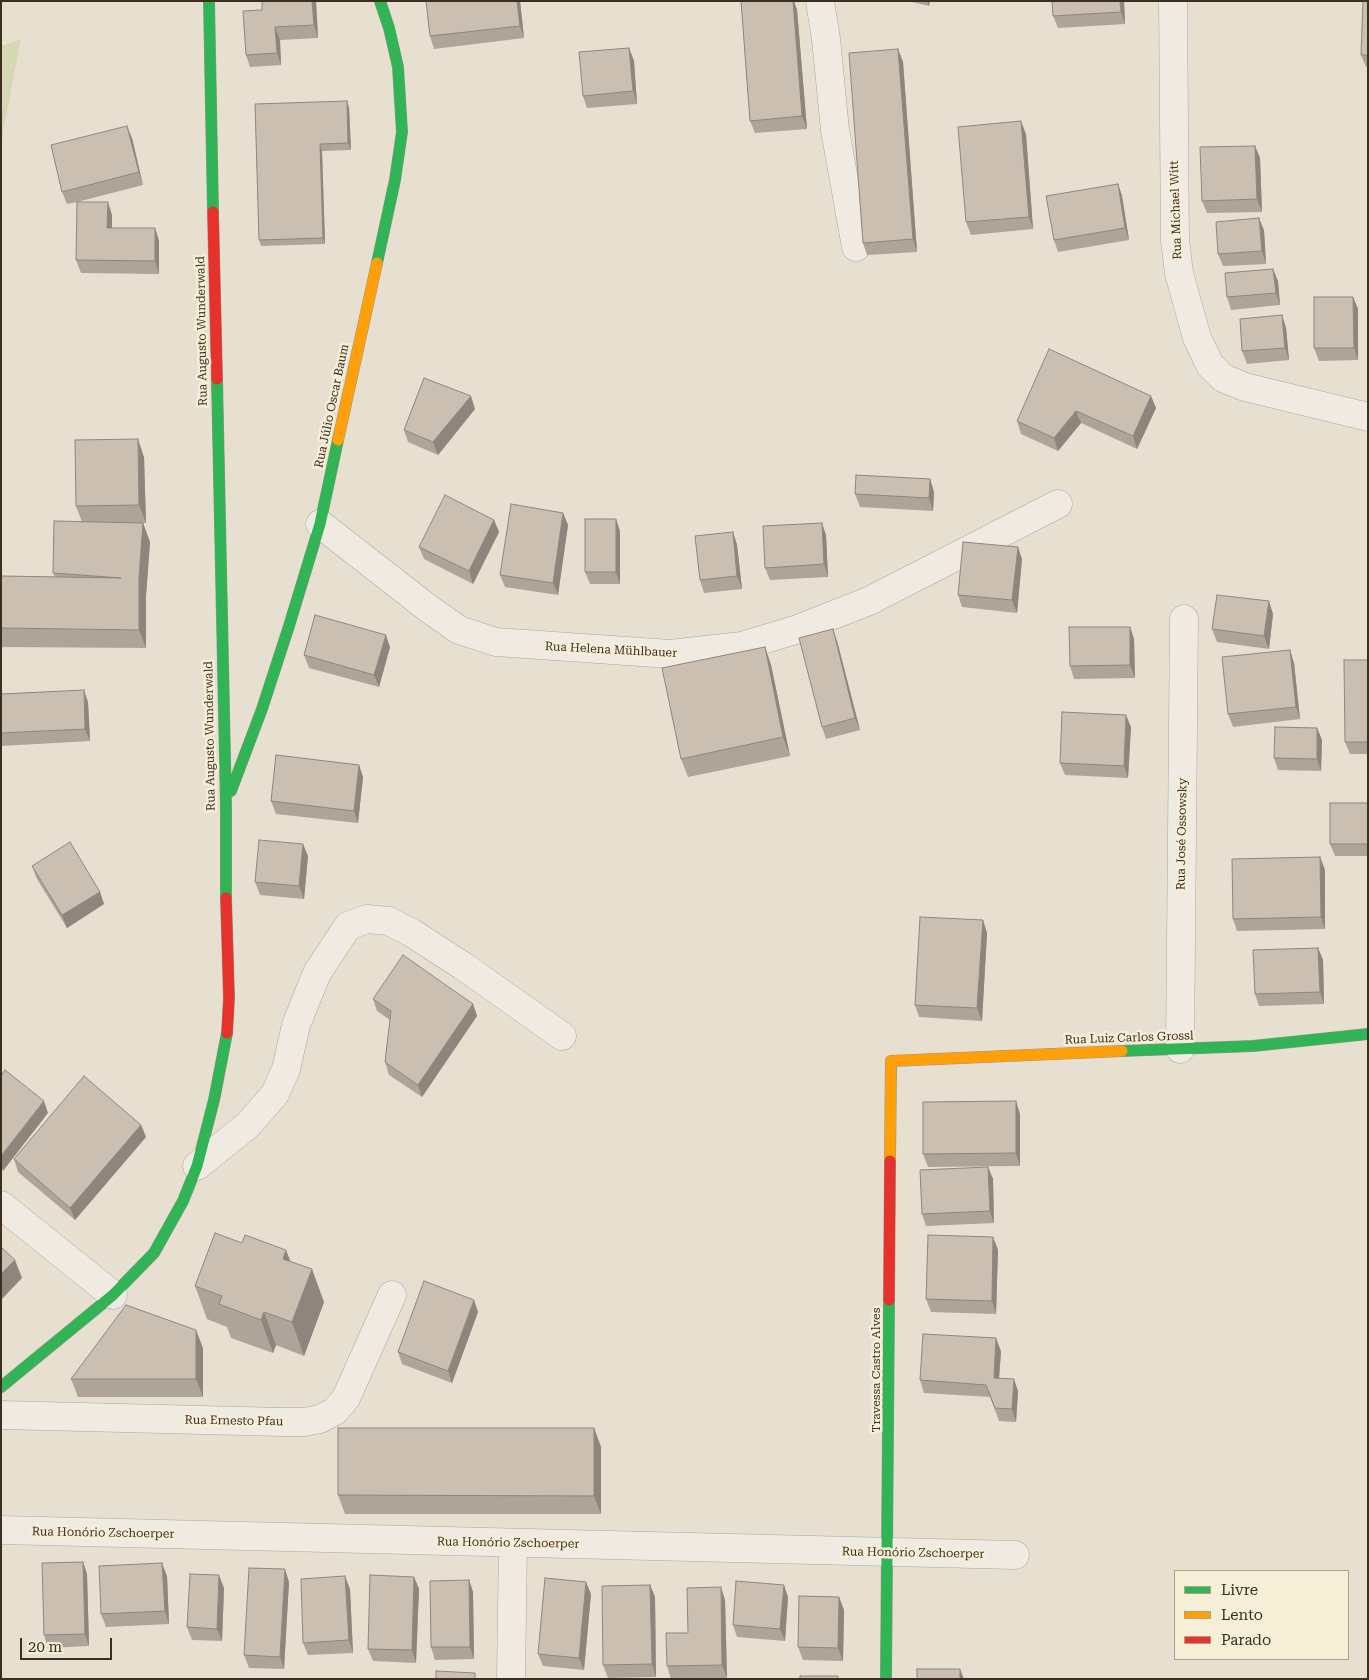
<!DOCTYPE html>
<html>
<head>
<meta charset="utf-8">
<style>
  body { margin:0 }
  #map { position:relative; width:1369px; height:1680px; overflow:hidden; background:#e7e0d1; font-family:"Roboto Serif",serif }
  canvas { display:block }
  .frame { position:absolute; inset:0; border:2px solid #3d2e20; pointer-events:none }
  .legend { position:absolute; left:1174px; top:1570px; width:175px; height:90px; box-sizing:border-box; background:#f7eed8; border:1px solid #ada18e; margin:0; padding:6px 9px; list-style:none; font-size:15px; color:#3d2e20 }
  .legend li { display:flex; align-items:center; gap:10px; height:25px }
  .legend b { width:25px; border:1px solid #ada18e }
  .scale { position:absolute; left:20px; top:1638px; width:92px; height:22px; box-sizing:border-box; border:2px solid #3d2e20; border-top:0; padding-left:6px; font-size:15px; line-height:18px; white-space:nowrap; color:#3d2e20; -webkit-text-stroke:4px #f7eed8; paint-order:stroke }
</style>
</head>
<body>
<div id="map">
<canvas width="1369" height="1680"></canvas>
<div class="frame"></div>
<ul class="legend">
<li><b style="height:6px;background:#30b455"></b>Livre</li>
<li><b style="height:6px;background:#ff9f0a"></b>Lento</li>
<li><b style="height:6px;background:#e5322d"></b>Parado</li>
</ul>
<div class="scale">20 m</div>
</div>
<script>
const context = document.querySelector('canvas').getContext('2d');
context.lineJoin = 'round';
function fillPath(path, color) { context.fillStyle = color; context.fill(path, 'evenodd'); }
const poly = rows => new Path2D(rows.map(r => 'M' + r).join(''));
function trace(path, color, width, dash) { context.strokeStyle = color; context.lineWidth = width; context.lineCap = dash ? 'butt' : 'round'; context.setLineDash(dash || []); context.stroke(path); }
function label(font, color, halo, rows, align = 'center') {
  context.font = font + ' "Roboto Serif",serif'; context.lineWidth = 5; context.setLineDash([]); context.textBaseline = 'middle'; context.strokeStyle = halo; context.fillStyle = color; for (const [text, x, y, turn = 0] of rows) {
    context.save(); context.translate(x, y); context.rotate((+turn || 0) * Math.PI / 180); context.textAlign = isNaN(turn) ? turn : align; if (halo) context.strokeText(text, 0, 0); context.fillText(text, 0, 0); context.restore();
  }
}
const green = poly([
  [21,39,1,142,1,46]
]);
const street = poly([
  [820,1,826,39,835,130,856,247],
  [1173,1,1175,240,1179,273,1197,338,1210,365,1223,378,1245,387,1368,417],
  [320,524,429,609,459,630,496,642,670,654,742,646,795,630,869,601,1058,504],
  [1180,1049,1184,619],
  [197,1166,248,1125,275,1094,286,1069,296,1025,317,973,348,926,367,919,389,921,412,933,463,966,562,1036],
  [1,1205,113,1295],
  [1,1415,282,1422,304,1422,320,1419,335,1411,346,1398,392,1295],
  [1,1530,1015,1555],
  [511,1679,513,1543]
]);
const fast = poly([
  [209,1,213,212],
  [377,263,395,180,402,132,398,67,389,28,380,1],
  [217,379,226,807,226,898],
  [231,791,262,709,289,626,320,524,338,440],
  [1122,1051,1253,1046,1368,1034],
  [1,1387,113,1295,154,1253,183,1201,197,1166,214,1100,227,1033],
  [886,1679,889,1300]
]);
const slow = poly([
  [338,440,377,263],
  [890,1161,891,1061,1122,1051]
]);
const jam = poly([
  [213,212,217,379],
  [226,898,229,998,227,1033],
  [889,1300,890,1161]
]);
const wall = poly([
  [316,1,318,38,280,40,281,65,250,67,246,55,262,10],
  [520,1,524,38,434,49,430,36],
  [741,1,794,1,797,10,807,129,755,133,750,121],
  [908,1,930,1,929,6],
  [1124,1,1125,24,1058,28,1053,16],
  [1368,1,1368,67,1366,67,1361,55],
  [629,48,634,61,637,104,587,108,583,96],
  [898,49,903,62,917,252,867,255,863,243],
  [255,104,349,107,351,150,322,151,325,244,261,246,259,240],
  [1026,134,1033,229,971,235,966,222],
  [132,138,143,185,77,202,112,215,112,228,155,228,159,241,159,274,81,273,76,260,77,202,67,204,62,192],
  [1255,146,1260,158,1262,212,1207,213,1202,201],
  [1118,184,1122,196,1129,240,1058,252,1054,240],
  [1264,230,1266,264,1223,266,1218,254],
  [1278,281,1280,305,1231,310,1227,297],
  [1353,297,1358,309,1358,360,1319,361,1314,348],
  [1282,315,1286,328,1289,360,1247,364,1242,351],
  [1151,396,1156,408,1137,449,1081,423,1058,451,1021,434,1017,421],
  [475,409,438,455,408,442,404,430],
  [144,457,146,523,138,523,143,523,150,542,146,596,146,648,1,647,1,576,55,577,53,573,82,522,76,506],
  [930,479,934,492,933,511,860,507,855,494],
  [563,513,568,525,558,595,505,587,500,575],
  [494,520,499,532,473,584,424,559,419,547],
  [620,531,620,584,590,584,585,572],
  [733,532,737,545,742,589,704,593,700,580],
  [826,535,828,577,770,580,765,568],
  [1022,559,1017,613,962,607,958,595],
  [1273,614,1269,649,1217,642,1212,629],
  [1130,627,1134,639,1135,678,1074,679,1070,666],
  [837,641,860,730,826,739,822,727],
  [390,647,379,687,309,668,304,655],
  [765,647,771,665,790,756,688,777,681,759],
  [1368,660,1368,754,1350,754,1345,742],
  [1294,663,1300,719,1233,727,1228,714],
  [1,694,88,702,90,741,1,746],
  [1131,727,1128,778,1065,775,1060,763],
  [1317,728,1322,740,1321,771,1278,770,1274,758],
  [359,765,363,777,358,823,276,814,271,801],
  [1368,803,1368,856,1335,856,1330,844],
  [308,856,304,899,260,895,255,882],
  [1320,857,1325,870,1325,929,1237,931,1233,919],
  [32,866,100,892,104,904,67,928,37,879],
  [983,920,987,933,982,1021,919,1017,915,1005],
  [1318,948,1323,960,1324,1004,1259,1006,1255,994],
  [373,999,473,1004,477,1016,422,1097,389,1075,385,1062,390,1020,377,1011],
  [1020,1114,1020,1166,928,1167,923,1154],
  [141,1125,146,1137,75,1220,18,1172,14,1159],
  [988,1167,993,1179,994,1223,926,1226,922,1214],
  [993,1237,998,1250,996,1314,931,1312,926,1299],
  [291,1261,324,1302,304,1356,276,1345,273,1353,231,1338,227,1327,207,1319,195,1286],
  [474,1300,478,1312,452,1383,402,1364,398,1352],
  [203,1348,203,1397,78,1397,71,1379],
  [1001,1351,999,1378,1018,1391,1016,1422,999,1421,990,1397,924,1393,920,1380],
  [594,1428,601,1447,601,1514,345,1514,338,1495],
  [83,1562,87,1574,89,1646,48,1648,44,1635],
  [167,1576,169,1624,106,1627,101,1614],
  [414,1577,419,1589,416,1663,373,1661,368,1649],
  [469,1580,473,1592,474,1659,435,1660,431,1647],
  [289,1582,284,1669,249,1668,244,1655],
  [650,1585,655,1597,656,1677,608,1678,603,1665],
  [224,1588,222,1641,192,1640,187,1627],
  [350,1589,353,1653,308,1655,303,1643],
  [591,1594,584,1670,543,1666,538,1654],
  [788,1597,785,1641,737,1637,733,1625],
  [839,1597,844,1610,843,1661,803,1660,798,1647],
  [725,1600,727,1678,671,1679,667,1666,688,1633]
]);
const shadedWall = poly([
  [312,1,316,1,318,38,314,25],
  [517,1,520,1,524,38,520,26],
  [793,1,794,1,797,10,807,129,802,116],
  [927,1,930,1,929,6],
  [1120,1,1124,1,1125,24,1121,12],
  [275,27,280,40,281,65,277,53],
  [629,48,634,61,637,104,633,91],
  [898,49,903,62,917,252,913,239],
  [347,101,349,107,351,150,348,143],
  [1021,121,1026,134,1033,229,1029,217],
  [127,126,132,138,143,185,139,172],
  [320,144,322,151,325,244,323,238],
  [1255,146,1260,158,1262,212,1257,199],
  [1118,184,1122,196,1129,240,1125,228],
  [108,202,112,215,112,240,107,228],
  [1259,218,1264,230,1266,264,1262,251],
  [155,228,159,241,159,274,155,261],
  [1273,269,1278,281,1280,305,1276,293],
  [1353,297,1358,309,1358,360,1354,348],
  [1282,315,1286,328,1289,360,1285,348],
  [471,396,475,409,438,455,433,442],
  [1151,396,1156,408,1137,449,1133,436],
  [1076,411,1081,423,1058,451,1054,438],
  [138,439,144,457,146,523,139,505],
  [930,479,934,492,933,511,929,498],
  [563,513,568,525,558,595,553,583],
  [616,519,620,531,620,584,616,572],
  [494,520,499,532,473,584,469,571],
  [143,523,150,542,146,596,146,648,139,630,139,578],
  [822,523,826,535,828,577,824,564],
  [733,532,737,545,742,589,737,576],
  [1018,547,1022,559,1017,613,1012,600],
  [1269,601,1273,614,1269,649,1264,636],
  [1130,627,1134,639,1135,678,1130,665],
  [833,629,837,641,860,730,855,718],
  [386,635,390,647,379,687,374,675],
  [765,647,771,665,790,756,783,737],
  [1290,650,1294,663,1300,719,1296,707],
  [84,690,88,702,90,741,85,729],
  [1126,715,1131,727,1128,778,1124,766],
  [1317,728,1322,740,1321,771,1317,759],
  [359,765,363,777,358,823,354,811],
  [303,844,308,856,304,899,299,886],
  [1320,857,1325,870,1325,929,1321,917],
  [100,892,104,904,67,928,62,915],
  [983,920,987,933,982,1021,977,1008],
  [1318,948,1323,960,1324,1004,1320,992],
  [473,1004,477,1016,422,1097,418,1085],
  [44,1101,48,1113,3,1171,1,1166,1,1156],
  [1016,1101,1020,1114,1020,1166,1016,1153],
  [141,1125,146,1137,75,1220,70,1208],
  [988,1167,993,1179,994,1223,990,1211],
  [993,1237,998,1250,996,1314,992,1301],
  [286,1250,299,1283,283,1259],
  [15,1260,22,1278,1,1300,1,1274],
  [312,1269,324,1302,304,1356,292,1322],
  [474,1300,478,1312,452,1383,448,1371],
  [264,1312,276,1345,273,1353,261,1320],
  [196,1330,203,1348,203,1397,196,1379],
  [996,1338,1001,1351,998,1391,994,1378],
  [1014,1379,1018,1391,1016,1422,1012,1409],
  [594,1428,601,1447,601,1514,594,1496],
  [83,1562,87,1574,89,1646,85,1634],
  [162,1563,167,1576,169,1624,165,1611],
  [285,1569,289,1582,284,1669,280,1657],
  [219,1575,224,1588,222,1641,217,1629],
  [345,1576,350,1589,353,1653,349,1640],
  [414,1577,419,1589,416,1663,412,1650],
  [469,1580,473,1592,474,1659,470,1647],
  [586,1582,591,1594,584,1670,579,1658],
  [650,1585,655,1597,656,1677,652,1664],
  [784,1585,788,1597,785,1641,780,1629],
  [721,1587,725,1600,727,1678,722,1665],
  [839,1597,844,1610,843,1661,838,1648],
  [960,1669,964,1679,960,1679]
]);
const building = poly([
  [262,1,312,1,314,25,275,27,277,53,246,55,243,11,262,10,262,1],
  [426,1,517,1,520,26,430,36,426,1],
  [741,1,793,1,802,116,750,121,741,1],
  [1052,1,1120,1,1121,12,1053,16,1052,1],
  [1363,1,1368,1,1368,55,1361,55,1363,1],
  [629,48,633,91,583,96,579,52,629,48],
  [898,49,913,239,863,243,849,53,898,49],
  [347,101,348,143,320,144,323,238,259,240,255,104,347,101],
  [1021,121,1029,217,966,222,958,127,1021,121],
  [127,126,139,172,62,192,51,145,127,126],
  [1255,146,1257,199,1202,201,1200,147,1255,146],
  [1118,184,1125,228,1054,240,1046,196,1118,184],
  [77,202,108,202,107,228,155,228,155,261,76,260,77,202],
  [1259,218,1262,251,1218,254,1216,222,1259,218],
  [1273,269,1276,293,1227,297,1225,273,1273,269],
  [1314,297,1353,297,1354,348,1314,348,1314,297],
  [1282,315,1285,348,1242,351,1240,319,1282,315],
  [1049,349,1151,396,1133,436,1076,411,1054,438,1017,421,1049,349],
  [424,378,471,396,433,442,404,430,424,378],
  [138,439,139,505,76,506,75,440,138,439],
  [856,475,930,479,929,498,855,494,856,475],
  [445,495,494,520,469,571,419,547,445,495],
  [511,504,563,513,553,583,500,575,511,504],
  [585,519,616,519,616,572,585,572,585,519],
  [54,521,143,523,139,578,139,630,1,628,1,576,121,578,53,573,54,521],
  [822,523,824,564,765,568,763,526,822,523],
  [733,532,737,576,700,580,695,536,733,532],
  [963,542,1018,547,1012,600,958,595,963,542],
  [1217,595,1269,601,1264,636,1212,629,1217,595],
  [315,615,386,635,374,675,304,655,315,615],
  [1069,627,1130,627,1130,665,1070,666,1069,627],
  [833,629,855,718,822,727,799,638,833,629],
  [765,647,783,737,681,759,662,668,765,647],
  [1290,650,1296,707,1228,714,1222,657,1290,650],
  [1344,660,1368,660,1368,742,1345,742,1344,660],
  [84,690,85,729,1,733,1,694,84,690],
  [1062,712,1126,715,1124,766,1060,763,1062,712],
  [1275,727,1317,728,1317,759,1274,758,1275,727],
  [276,755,359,765,354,811,271,801,276,755],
  [1330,803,1368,803,1368,844,1330,844,1330,803],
  [259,840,303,844,299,886,255,882,259,840],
  [70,842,100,892,62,915,32,866,70,842],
  [1320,857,1321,917,1233,919,1232,859,1320,857],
  [920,917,983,920,977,1008,915,1005,920,917],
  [1318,948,1320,992,1255,994,1253,950,1318,948],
  [403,955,473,1004,418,1085,385,1062,391,1011,373,999,403,955],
  [5,1070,44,1101,1,1156,1,1076,5,1070],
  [84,1076,141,1125,70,1208,14,1159,84,1076],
  [1016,1101,1016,1153,923,1154,923,1102,1016,1101],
  [988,1167,990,1211,922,1214,920,1170,988,1167],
  [215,1233,242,1243,245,1235,286,1250,283,1259,312,1269,292,1322,264,1312,261,1320,219,1304,222,1296,195,1286,215,1233],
  [928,1235,993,1237,992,1301,926,1299,928,1235],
  [1,1247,15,1260,1,1274,1,1247],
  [424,1281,474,1300,448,1371,398,1352,424,1281],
  [126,1305,196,1330,196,1379,71,1379,126,1305],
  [923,1334,996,1338,994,1378,1014,1379,1012,1409,995,1408,986,1385,920,1380,923,1334],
  [338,1428,594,1428,594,1496,338,1495,338,1428],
  [83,1562,85,1634,44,1635,42,1563,83,1562],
  [162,1563,165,1611,101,1614,99,1566,162,1563],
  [249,1568,285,1569,280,1657,244,1655,249,1568],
  [190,1574,219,1575,217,1629,187,1627,190,1574],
  [370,1575,414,1577,412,1650,368,1649,370,1575],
  [345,1576,349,1640,303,1643,301,1579,345,1576],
  [545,1578,586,1582,579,1658,538,1654,545,1578],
  [469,1580,470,1647,431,1647,430,1581,469,1580],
  [736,1581,784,1585,780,1629,733,1625,736,1581],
  [650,1585,652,1664,603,1665,602,1586,650,1585],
  [721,1587,722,1665,667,1666,666,1633,688,1633,687,1588,721,1587],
  [799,1596,839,1597,838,1648,798,1647,799,1596],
  [917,1669,960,1669,960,1679,917,1679,917,1669],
  [436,1671,475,1673,475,1679,436,1679,436,1671],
  [800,1676,838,1676,838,1679,800,1679,800,1676]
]);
const streetNames = [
  ["Rua Michael Witt",1176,210,-92],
  ["Rua Augusto Wunderwald",202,331,-91],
  ["Rua Júlio Oscar Baum",332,406,-78],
  ["Rua Helena Mühlbauer",611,650,3],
  ["Rua Augusto Wunderwald",210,736,-91],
  ["Rua José Ossowsky",1182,834,-89],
  ["Rua Luiz Carlos Grossl",1129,1038,-2],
  ["Travessa Castro Alves",876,1370,-90],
  ["Rua Ernesto Pfau",234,1421,1],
  ["Rua Honório Zschoerper",103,1533,1],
  ["Rua Honório Zschoerper",508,1543,1],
  ["Rua Honório Zschoerper",913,1553,1]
];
fillPath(green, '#d6d7b3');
trace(street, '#ada599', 29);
trace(fast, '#9c958a', 12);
trace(slow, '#9c958a', 12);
trace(jam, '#9c958a', 12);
trace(street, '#efebe3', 28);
trace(fast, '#30b455', 11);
trace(slow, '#ff9f0a', 11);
trace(jam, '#e5322d', 11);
fillPath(wall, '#afa499');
fillPath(shadedWall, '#8e867d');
fillPath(building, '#cbbfb2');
trace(building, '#8e867d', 1);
label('12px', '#3d2e20', '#f7eed8', streetNames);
</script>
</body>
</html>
